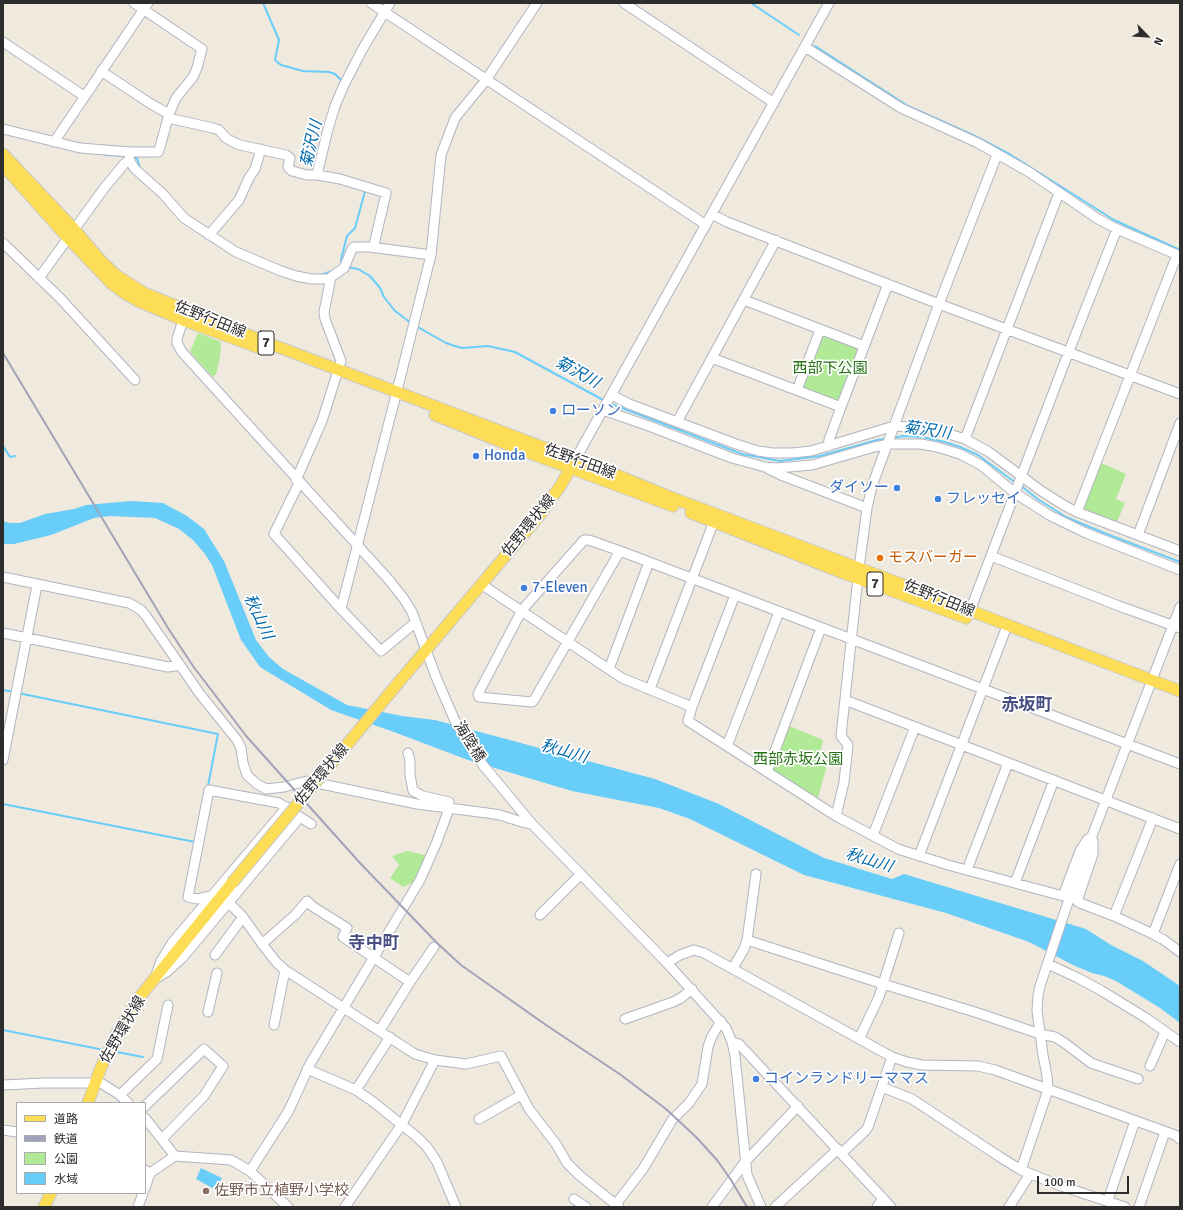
<!DOCTYPE html>
<html>
<head>
<meta charset="utf-8">
<style>
  body { margin:0 }
  #map { position:relative; width:1183px; height:1210px; overflow:hidden; background:#efe9de; font-family:Signika,"Noto Sans JP",sans-serif }
  canvas { display:block }
  .frame { position:absolute; inset:0; border:4px solid #2d2d2d; pointer-events:none }
  .legend { position:absolute; left:16px; top:1102px; width:130px; height:92px; box-sizing:border-box; background:#fff; border:1px solid #ababab; margin:0; padding:5px 7px; list-style:none; font-size:12px; color:#2d2d2d }
  .legend li { display:flex; align-items:center; gap:8px; height:20px }
  .legend b { width:20px; border:1px solid #ababab }
  .north { position:absolute; left:1127px; top:16px; width:40px; height:40px; -webkit-text-stroke:3px #fff; paint-order:stroke; rotate:115deg; font-size:11px; font-weight:700; line-height:16px; text-align:center; color:#2d2d2d }
  .north::after { content:''; display:block; margin:auto; width:14px; height:18px; background:#2d2d2d; clip-path:polygon(50% 0,100% 100%,50% 72%,0 100%) }
  .scale { position:absolute; left:1037px; top:1176px; width:92px; height:18px; box-sizing:border-box; border:2px solid #2d2d2d; border-top:0; padding-left:5px; font-size:12px; line-height:14px; white-space:nowrap; color:#2d2d2d; -webkit-text-stroke:3px #fff; paint-order:stroke }
</style>
</head>
<body>
<div id="map">
<canvas width="1183" height="1210"></canvas>
<div class="frame"></div>
<ul class="legend">
<li><b style="height:5px;background:#fddd56"></b>道路</li>
<li><b style="height:5px;background:#a0a3b9"></b>鉄道</li>
<li><b style="height:11px;background:#b0ea97"></b>公園</li>
<li><b style="height:11px;background:#69cdf9"></b>水域</li>
</ul>
<div class="north">N</div>
<div class="scale">100 m</div>
</div>
<script>
const context = document.querySelector('canvas').getContext('2d');
context.lineJoin = 'round';
function fillPath(path, color) { context.fillStyle = color; context.fill(path, 'evenodd'); }
const poly = rows => new Path2D(rows.map(r => 'M' + r).join(''));
function trace(path, color, width, dash) { context.strokeStyle = color; context.lineWidth = width; context.lineCap = dash ? 'butt' : 'round'; context.setLineDash(dash || []); context.stroke(path); }
function label(font, color, halo, rows, align = 'center') {
  context.font = font + ' Signika,"Noto Sans JP",sans-serif'; context.lineWidth = 3.5; context.setLineDash([]); context.textBaseline = 'middle'; context.strokeStyle = halo; context.fillStyle = color; for (const [text, x, y, turn = 0] of rows) {
    context.save(); context.translate(x, y); context.rotate((+turn || 0) * Math.PI / 180); context.textAlign = isNaN(turn) ? turn : align; if (halo) context.strokeText(text, 0, 0); context.fillText(text, 0, 0); context.restore();
  }
}
const green = poly([
  [198,333,221,342,220,357,216,374,213,377,190,352],
  [822,334,857,347,859,351,841,400,837,403,802,389],
  [1099,462,1126,474,1116,499,1125,503,1116,524,1084,511,1081,507],
  [787,725,823,740,820,755,828,761,818,798,770,770],
  [407,851,429,856,418,880,403,887,390,878,399,865,392,856]
]);
const water = poly([
  [132,501,163,503,187,516,204,529,224,561,256,640,269,657,283,669,347,705,402,716,435,720,655,779,719,804,824,858,892,879,904,874,1086,929,1111,945,1143,961,1180,986,1180,1023,1160,1008,1116,981,1104,976,1092,973,1075,966,1029,942,946,913,804,875,690,819,659,808,572,791,468,760,394,732,331,710,260,667,241,640,212,565,205,554,193,540,179,529,155,518,110,516,94,518,51,535,14,544,3,544,3,521,9,523,20,523,45,514,74,509,86,505],
  [201,1168,222,1178,216,1190,196,1179]
]);
const stream = poly([
  [263,3,279,40,275,60,281,65,303,71,329,72,335,74,341,80,341,83],
  [751,3,799,35],
  [815,46,908,106,975,136,1011,155,1114,220,1180,250],
  [105,155,127,156],
  [133,157,137,158,140,168],
  [342,265,341,260,347,236,355,228,364,195,365,191,363,190],
  [347,267,358,269,370,276,380,288,384,297,395,311,411,323],
  [321,275,332,271],
  [416,326,446,343,455,346,462,348,488,346,515,352,605,401],
  [609,403,742,454,780,461,820,456,877,440,886,439],
  [892,438,903,436,922,437,945,442,960,447,978,455,1016,483],
  [3,446,10,457,15,456],
  [1021,486,1039,500,1066,517,1104,533,1180,562],
  [3,690,14,692],
  [18,693,218,734,208,786],
  [3,804,195,842],
  [3,1030,104,1050],
  [112,1051,143,1057]
]);
const minor = poly([
  [134,3,202,49,197,68,193,77,176,98,169,114,160,147,158,152,130,152,129,160,135,169,163,194,184,218,236,252,281,271,296,276,312,279,330,279],
  [371,3,706,225],
  [624,3,774,103],
  [3,42,84,96],
  [805,47,901,108,978,143,1029,172,1098,219,1117,229,1180,256],
  [101,71,151,104,169,114],
  [168,118,213,128,219,130,226,138,233,142,240,145,286,155,290,158,288,167,292,171,307,175,317,175,340,179,386,193,374,245,372,247,370,247],
  [3,129,80,148,130,152],
  [54,142,148,3],
  [997,155,939,304,872,486,867,508,859,568,841,736,848,745,844,782,836,816,898,849,948,865,1063,896,1080,851,1087,840,1092,836],
  [317,175,328,129,335,106,344,85,362,50,390,3],
  [712,214,727,222,939,304,1180,394],
  [209,235,239,200,249,178,255,169,261,149],
  [3,243,60,298,135,380],
  [39,278,105,187,125,163,129,160],
  [744,300,864,346],
  [185,314,177,339,177,343,182,352,389,580,404,599,412,612,436,677,455,721,483,765,532,824,667,963,726,1028,732,1042,735,1056,747,1175,761,1207],
  [712,358,841,407],
  [797,390,820,330],
  [612,395,629,404,736,444,758,451,772,453,792,453,811,451,894,426,926,428,949,434,965,439,989,452,1040,490,1065,506,1077,512,1180,551],
  [603,410,649,426,732,458,765,467,781,475,867,508],
  [677,422,776,240],
  [965,439,1059,193],
  [828,446,829,440,841,407,888,284],
  [575,460,829,3],
  [765,467,777,468,812,465,874,447,890,444,921,444,937,447,960,454,981,465,1015,493,1049,515,1086,533,1180,570],
  [296,480,322,421,341,361,325,319,324,312,331,277,344,268,352,249,354,247,370,247,431,255],
  [299,483,274,534,341,609,381,651,416,622],
  [1077,512,1177,255],
  [1138,535,1180,423],
  [620,551,534,700,532,702,479,697,478,694,522,610,584,540,589,540,620,551,1180,764],
  [991,556,1119,606,1180,628],
  [3,577,129,603,141,610,146,616,200,694,237,740,241,748,243,763,247,775,257,784,266,789,284,787,307,781,417,804,487,813,500,815,522,822,532,824],
  [481,584,622,678,692,707,688,721,836,816],
  [341,609,399,383,431,255,441,155,455,118,486,80,537,3],
  [968,616,1069,351,1117,229],
  [3,633,168,667,180,665],
  [609,669,649,562],
  [650,689,716,516],
  [845,700,1180,829],
  [692,707,735,595],
  [727,746,779,612],
  [3,760,37,585],
  [767,772,821,628],
  [300,817,311,824],
  [873,835,915,727],
  [1093,841,1093,854,1077,901,1080,903,1114,916,1153,934,1164,940,1180,952],
  [919,856,1007,626],
  [967,870,1008,763],
  [1015,883,1054,780],
  [229,903,243,917,262,944,277,963,285,970,415,1054,435,1060,466,1064,501,1056,529,1109,556,1144,567,1163,579,1175,619,1207],
  [540,915,581,874],
  [1114,916,1153,818],
  [1153,934,1180,864],
  [747,940,883,984,978,1013,1040,1034,1055,1037,1066,1044,1091,1063,1138,1079],
  [262,944,296,914,307,901,312,906,347,928,343,937,410,982],
  [215,955,243,917],
  [667,963,680,955,694,950,704,953,892,1057,907,1062,922,1065,978,1066,995,1070,1175,1135,1180,1139],
  [1048,964,1078,978,1102,991,1146,1018,1180,1042],
  [733,968,744,949,747,940,756,874],
  [157,972,161,961,172,943,287,807],
  [157,978,168,971,183,957,300,817,279,803,209,790,188,897,197,899,213,895],
  [208,1012,217,973],
  [625,1019,673,1002,681,998,692,989],
  [274,1025,285,970],
  [380,1030,410,982,434,947],
  [859,1039,879,997,899,933],
  [732,1042,739,1044,891,1207],
  [1150,1066,1165,1032],
  [307,1069,356,1090,372,1101,417,1137,427,1147,437,1162,456,1207],
  [96,1080,120,1095,128,1103],
  [3,1085,44,1083,95,1083],
  [882,1087,912,1099,1000,1157,1021,1170],
  [356,1090,390,1037],
  [120,1095,157,1059,168,1005],
  [145,1106,204,1049,223,1066,204,1096,162,1139],
  [145,1118,175,1156,231,1160,250,1171,288,1112,310,1064,420,880,436,844,449,809,449,802,423,796,413,791,410,775,410,761,408,753],
  [479,1119,521,1095],
  [3,1130,17,1132],
  [842,1153,866,1130,868,1127,892,1057],
  [145,1170,150,1173,175,1156],
  [250,1171,288,1207],
  [145,1188,150,1173],
  [574,1199,586,1207],
  [1108,1200,1135,1121],
  [616,1204,643,1169,672,1120,689,1103,702,1084,708,1047,712,1036,721,1021],
  [138,1207,143,1193],
  [345,1207,402,1124,435,1060],
  [712,1207,745,1162,798,1106],
  [775,1207,838,1149],
  [877,1207,883,1198],
  [1009,1207,1030,1174],
  [1125,1207,1061,1186,1021,1170,1048,1090,1047,1076,1043,1055,1037,1011,1038,996,1040,986,1066,908,1092,836,1180,607],
  [1139,1207,1165,1132]
]);
const major = poly([
  [3,154,74,229,101,261,117,276,144,293,273,345,624,478,670,497,877,575,1180,691],
  [3,165,68,238,112,284,126,294,140,302,183,320,260,348],
  [435,415,519,449,673,506],
  [691,513,838,571,966,618],
  [399,682,539,516,561,485,574,462],
  [88,1103,100,1070,116,1035,138,999,232,883],
  [44,1207,51,1193]
]);
const rail = poly([
  [3,353,168,628,193,666,247,737,360,863,437,943,461,965,546,1025,621,1075,666,1109,697,1138,717,1160,731,1180,747,1207]
]);
const majorBridge = poly([
  [232,883,399,682]
]);
const markers = [
  [553,411,4,"#3f7fe0"],
  [476,456,4,"#3f7fe0"],
  [897,488,4,"#3f7fe0"],
  [938,499,4,"#3f7fe0"],
  [880,558,4,"#e8710a"],
  [524,588,4,"#3f7fe0"],
  [756,1079,4,"#3f7fe0"],
  [206,1191,4,"#8d6e63"]
];
const shields = [
  [266,343,16],
  [875,584,16]
];
const shieldNames = [
  ["7",266,343],
  ["7",875,584]
];
const streetNames = [
  ["佐野行田線",210,320,22],
  ["佐野行田線",580,462,20],
  ["佐野環状線",529,526,-51],
  ["佐野行田線",939,599,22],
  ["海陸橋",469,742,58],
  ["佐野環状線",322,775,-50],
  ["佐野環状線",123,1030,-60]
];
const parkNames = [
  ["西部下公園",830,369],
  ["西部赤坂公園",798,760]
];
const shopNames = [
  ["ローソン",561,411],
  ["Honda",484,456],
  ["ダイソー",889,488,"right"],
  ["フレッセイ",946,499],
  ["7-Eleven",532,588],
  ["コインランドリーママス",764,1079]
];
const foodNames = [
  ["モスバーガー",888,558]
];
const educationNames = [
  ["佐野市立植野小学校",214,1191]
];
const waterNames = [
  ["菊沢川",312,144,-77],
  ["菊沢川",577,373,29],
  ["菊沢川",927,431,8],
  ["秋山川",258,617,65],
  ["秋山川",564,752,16],
  ["秋山川",869,861,17]
];
const quarterNames = [
  ["赤坂町",1027,706],
  ["寺中町",374,944]
];
fillPath(green, '#b0ea97');
fillPath(water, '#69cdf9');
trace(stream, '#69cdf9', 2);
trace(minor, '#b2b4c1', 11);
trace(major, '#c8c8c8', 13);
trace(minor, '#fff', 9);
trace(major, '#fddd56', 11);
trace(rail, '#a0a3b9', 2);
trace(majorBridge, '#c8c8c8', 13, []);
trace(majorBridge, '#fddd56', 11);
for (const [x, y, r, color] of markers) { const dot = new Path2D(); dot.arc(x, y, r, 0, 2 * Math.PI); context.fillStyle = color; context.fill(dot); trace(dot, '#fff', 1.5); }
for (const [x, y, w] of shields) { const box = new Path2D(); box.roundRect(x - w / 2, y - 12, w, 24, 3); context.fillStyle = '#fff'; context.fill(box); trace(box, '#2d2d2d', 1); }
label('bold 14px', '#2d2d2d', null, shieldNames);
label('15px', '#2d2d2d', '#fff', streetNames);
label('15px', '#247214', '#fff', parkNames);
label('15px', '#366cbe', '#fff', shopNames, 'left');
label('15px', '#c56008', '#fff', foodNames, 'left');
label('15px', '#785e54', '#fff', educationNames, 'left');
label('italic 16px', '#026aac', '#fff', waterNames);
label('bold 17px', '#485082', '#fff', quarterNames);
</script>
</body>
</html>
